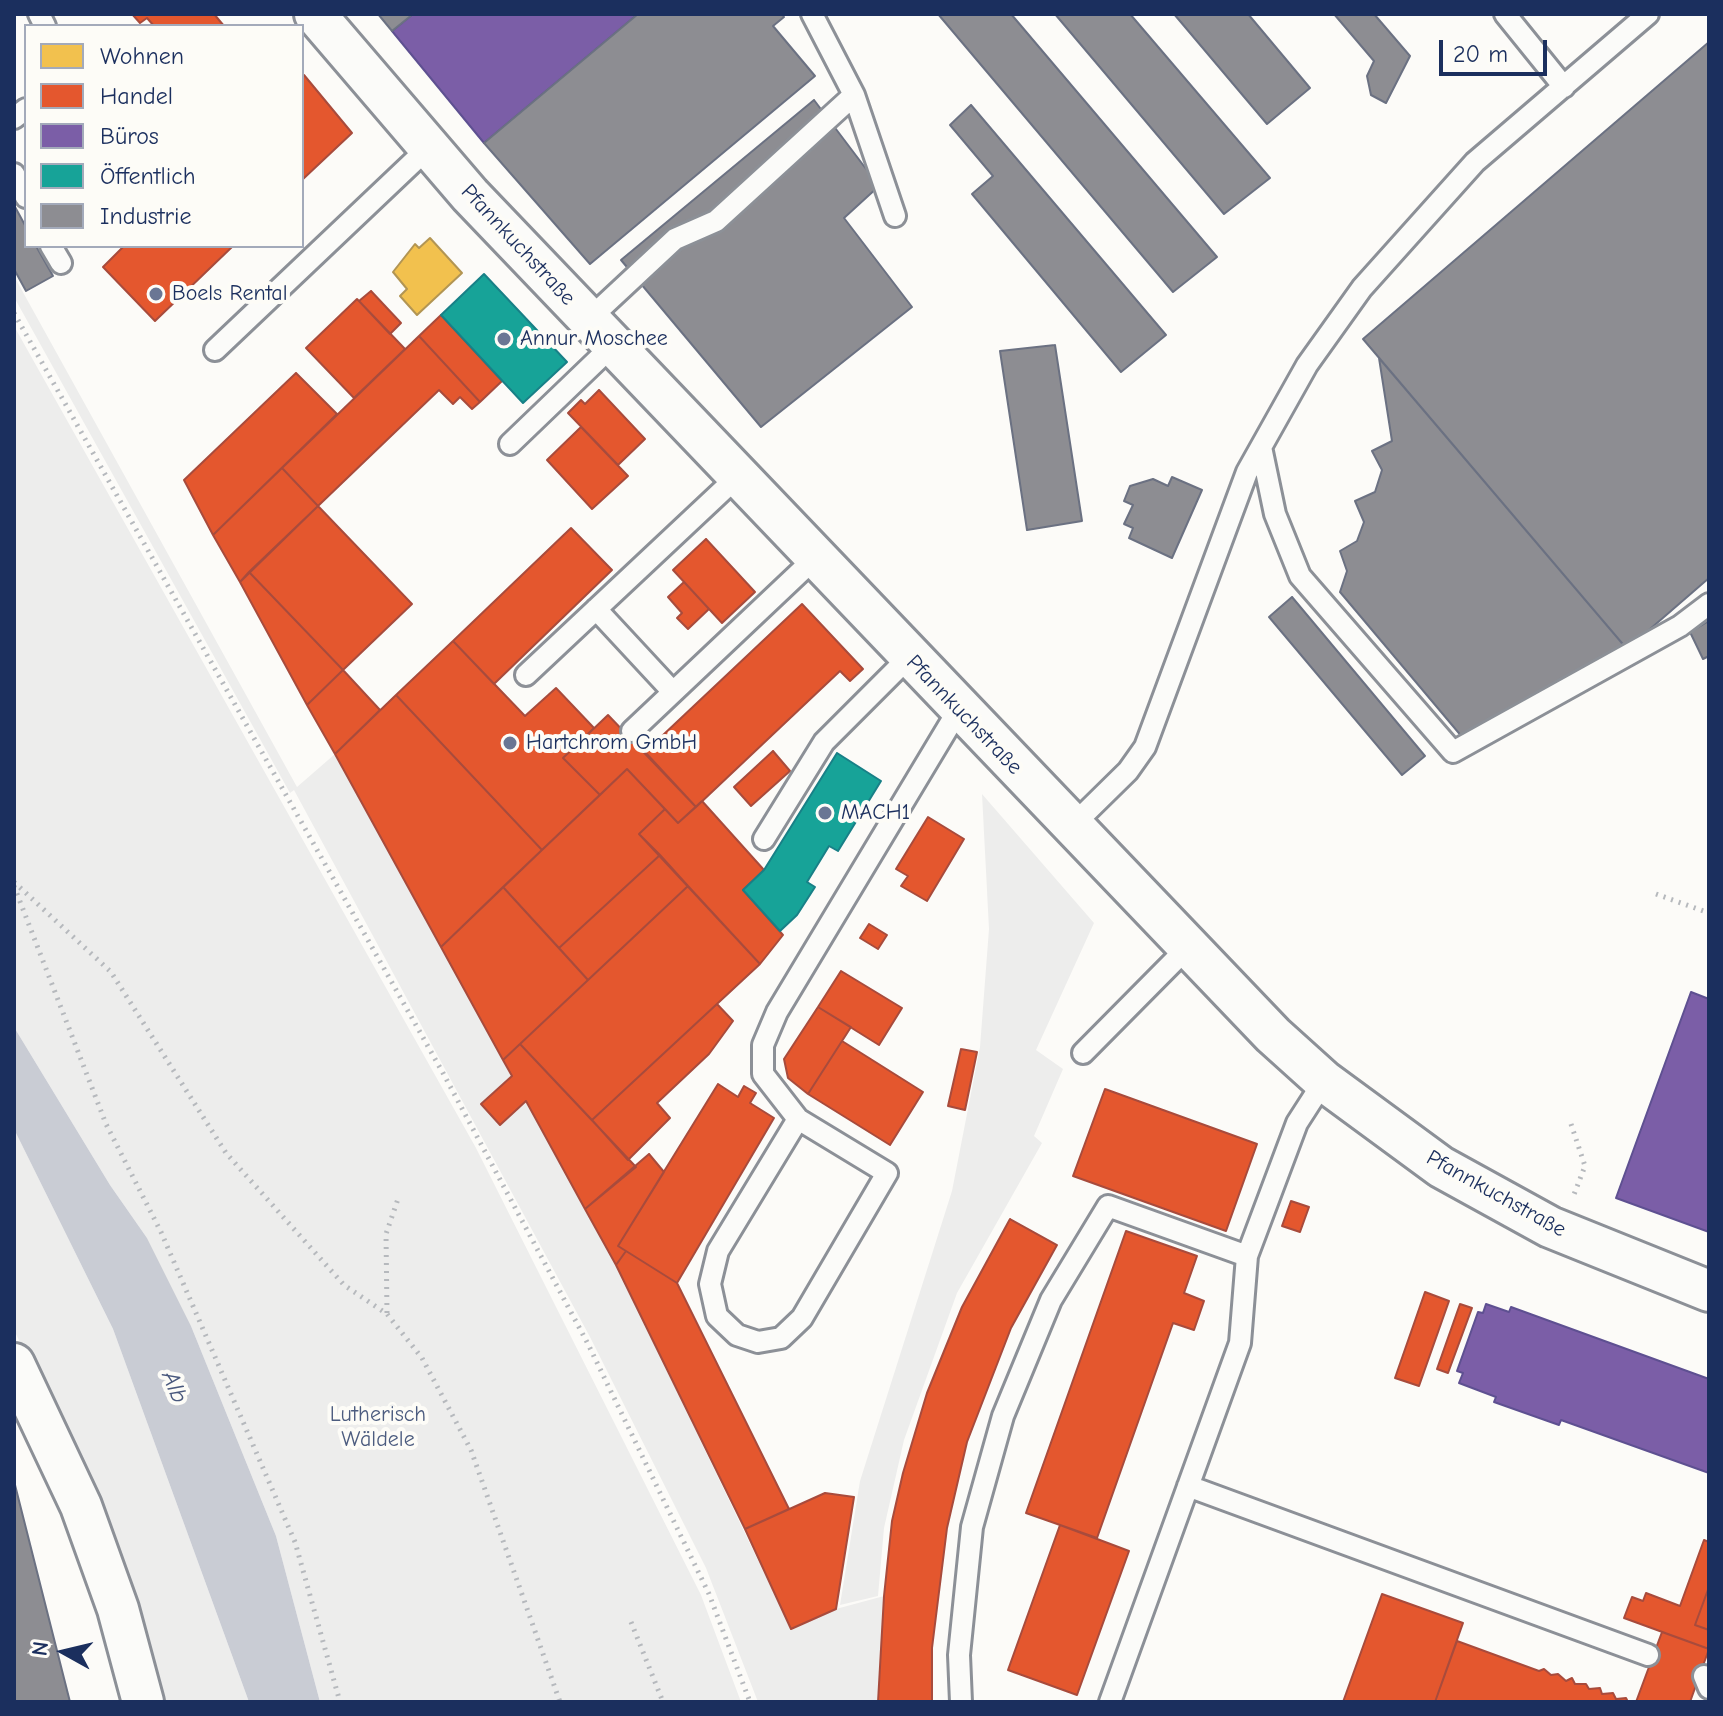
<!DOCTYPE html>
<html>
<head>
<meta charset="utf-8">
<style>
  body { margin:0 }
  #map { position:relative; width:1723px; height:1716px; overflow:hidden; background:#fcfbf8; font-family:"Comic Neue",sans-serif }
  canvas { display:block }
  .frame { position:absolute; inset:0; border:16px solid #1b2f5e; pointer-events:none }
  .legend { position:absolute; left:24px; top:24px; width:280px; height:224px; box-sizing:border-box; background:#fdfcf7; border:2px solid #a3aaba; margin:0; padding:10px 14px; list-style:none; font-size:24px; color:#1b2f5e }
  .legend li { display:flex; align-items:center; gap:16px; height:40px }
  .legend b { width:40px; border:2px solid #a3aaba }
  .north { position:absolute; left:24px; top:1612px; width:80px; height:80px; -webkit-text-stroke:6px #fdfcf7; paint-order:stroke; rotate:278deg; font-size:22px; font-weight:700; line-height:32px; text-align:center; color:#1b2f5e }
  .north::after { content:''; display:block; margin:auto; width:28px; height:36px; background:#1b2f5e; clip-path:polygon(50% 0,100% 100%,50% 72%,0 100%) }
  .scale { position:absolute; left:1439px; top:40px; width:108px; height:36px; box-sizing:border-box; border:4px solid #1b2f5e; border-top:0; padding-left:10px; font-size:24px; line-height:28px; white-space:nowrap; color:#1b2f5e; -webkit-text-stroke:6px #fdfcf7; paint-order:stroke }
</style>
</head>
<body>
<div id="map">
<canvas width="1723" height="1716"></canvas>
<div class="frame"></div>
<ul class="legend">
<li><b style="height:22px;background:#f2c14e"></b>Wohnen</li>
<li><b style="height:22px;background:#e4572e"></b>Handel</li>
<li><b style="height:22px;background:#7b5ea7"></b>Büros</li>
<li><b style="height:22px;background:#17a398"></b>Öffentlich</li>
<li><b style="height:22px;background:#8d8d92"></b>Industrie</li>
</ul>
<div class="north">N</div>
<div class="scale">20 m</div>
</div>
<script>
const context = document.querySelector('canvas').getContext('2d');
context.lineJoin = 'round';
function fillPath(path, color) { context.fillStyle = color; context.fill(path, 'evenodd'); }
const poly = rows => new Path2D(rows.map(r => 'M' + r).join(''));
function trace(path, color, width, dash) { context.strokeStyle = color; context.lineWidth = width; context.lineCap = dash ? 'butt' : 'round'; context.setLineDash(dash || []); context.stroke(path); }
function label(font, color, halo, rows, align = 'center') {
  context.font = font + ' "Comic Neue",sans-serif'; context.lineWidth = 8; context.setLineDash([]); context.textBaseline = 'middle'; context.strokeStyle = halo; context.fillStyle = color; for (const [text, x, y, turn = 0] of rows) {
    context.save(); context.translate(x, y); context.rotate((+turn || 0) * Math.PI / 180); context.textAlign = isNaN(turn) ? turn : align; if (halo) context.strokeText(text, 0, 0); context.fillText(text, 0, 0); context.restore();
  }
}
const green = poly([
  [14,276,297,787,335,754,616,1265,791,1629,836,1609,884,1596,878,1702,758,1702,706,1568,590,1337,294,790,290,793,14,297],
  [14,326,476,1148,701,1595,741,1702,320,1702,276,1536,191,1326,147,1238,110,1185,14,1027],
  [982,794,1094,923,1036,1050,1063,1069,1034,1136,1042,1143,957,1293,904,1440,884,1528,878,1596,840,1605,860,1481,952,1191,980,1047,989,929],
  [14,1129,113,1329,249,1702,160,1702,64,1432,14,1330]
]);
const water = poly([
  [14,1027,110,1185,147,1238,191,1326,276,1536,320,1702,249,1702,113,1329,14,1129]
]);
const homes = poly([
  [430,238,462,273,417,315,400,296,407,289,393,272,415,244,419,248,430,238]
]);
const shops = poly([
  [132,14,214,14,224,26,154,26,147,18,140,23,132,14],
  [304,75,352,133,302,180,302,76,304,75],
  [124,246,233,246,155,321,103,267,124,246],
  [371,291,401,323,390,334,359,301,371,291],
  [357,299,405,349,354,398,306,348,357,299],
  [441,315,502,381,480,402,419,336,441,315],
  [419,336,480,402,472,409,460,397,453,404,439,390,318,506,282,468,419,336],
  [296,373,337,414,213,535,184,480,296,373],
  [599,390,645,439,618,465,568,413,581,400,585,404,599,390],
  [581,427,628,476,592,509,547,460,581,427],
  [282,468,318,506,240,582,213,535,282,468],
  [318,506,412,604,343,670,249,572,318,506],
  [571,528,612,570,494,684,453,641,571,528],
  [706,539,755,592,722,623,673,570,706,539],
  [249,572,343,670,307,705,240,582,249,572],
  [684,582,709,609,688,629,677,618,682,613,668,597,684,582],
  [802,604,863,669,850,681,840,671,696,807,645,752,802,604],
  [453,641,525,716,556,688,594,728,563,758,600,795,542,850,396,695,453,641],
  [343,670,380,710,335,754,307,705,343,670],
  [396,695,542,850,441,947,335,754,396,695],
  [608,715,696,807,678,823,627,769,600,795,563,758,608,715],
  [773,751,790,771,751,806,734,787,773,751],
  [627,769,665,809,639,834,660,855,559,948,503,887,627,769],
  [702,801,764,870,743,890,783,935,760,964,639,834,665,809,678,823,702,801],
  [928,817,964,839,927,901,901,886,908,876,896,869,928,817],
  [660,855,688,886,588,980,559,948,660,855],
  [688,886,760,964,592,1120,520,1044,688,886],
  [503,887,588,980,503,1060,441,947,503,887],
  [869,924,887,935,878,949,860,938,869,924],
  [841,971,902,1008,879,1045,818,1007,841,971],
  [717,1004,733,1021,709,1054,657,1103,670,1118,628,1160,592,1120,717,1004],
  [818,1007,851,1027,808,1094,788,1078,784,1059,818,1007],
  [842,1041,923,1092,890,1145,808,1094,842,1041],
  [520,1044,636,1167,585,1209,526,1101,500,1125,481,1104,512,1076,503,1060,520,1044],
  [961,1049,977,1052,965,1110,948,1106,961,1049],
  [718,1084,738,1097,744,1086,756,1093,750,1103,774,1118,677,1283,618,1246,718,1084],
  [1105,1089,1257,1144,1226,1231,1073,1176,1105,1089],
  [649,1154,664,1172,618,1246,626,1251,616,1265,585,1209,649,1154],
  [1291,1201,1309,1207,1300,1232,1282,1226,1291,1201],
  [1010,1219,1057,1245,1011,1328,967,1442,947,1528,932,1648,932,1702,878,1702,884,1596,892,1521,903,1473,927,1393,962,1307,1010,1219],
  [1126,1231,1197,1256,1184,1293,1204,1301,1194,1330,1173,1323,1097,1538,1026,1513,1126,1231],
  [626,1251,677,1283,789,1509,745,1529,616,1265,626,1251],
  [1425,1292,1449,1301,1419,1386,1395,1378,1425,1292],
  [1460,1304,1472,1308,1448,1373,1437,1369,1460,1304],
  [825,1493,854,1497,836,1609,791,1629,745,1529,825,1493],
  [1060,1525,1129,1551,1077,1695,1008,1670,1060,1525],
  [1704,1540,1709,1542,1709,1587,1695,1625,1709,1630,1709,1649,1624,1618,1632,1597,1643,1601,1646,1593,1680,1606,1704,1540],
  [1709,1587,1709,1630,1695,1625,1709,1587],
  [1382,1594,1463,1623,1435,1702,1343,1702,1382,1594],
  [1662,1632,1709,1649,1690,1702,1636,1702,1662,1632],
  [1457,1641,1539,1671,1544,1669,1551,1675,1558,1674,1566,1681,1572,1678,1575,1684,1586,1684,1589,1689,1600,1688,1602,1694,1613,1693,1616,1699,1626,1698,1628,1702,1435,1702,1457,1641]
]);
const offices = poly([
  [413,14,638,14,484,143,392,31,413,14],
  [1691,992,1709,999,1709,1232,1616,1198,1691,992],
  [1486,1304,1509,1312,1511,1307,1709,1379,1709,1473,1561,1420,1559,1425,1494,1402,1496,1397,1459,1383,1463,1373,1457,1371,1478,1312,1483,1313,1486,1304]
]);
const public = poly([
  [484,274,567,362,523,403,441,315,484,274],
  [837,753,881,781,838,851,829,846,807,882,815,887,797,915,780,931,743,890,764,870,837,753]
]);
const industry = poly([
  [378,14,413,14,392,31,378,14],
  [638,14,782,14,784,17,773,26,815,76,590,264,484,143,638,14],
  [938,14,1011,14,1217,257,1173,292,938,14],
  [1055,14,1130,14,1270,178,1224,214,1055,14],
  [1174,14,1248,14,1310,88,1267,124,1174,14],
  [1334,14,1374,14,1410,56,1386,103,1371,95,1367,76,1374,61,1334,14],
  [1709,42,1709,578,1627,649,1363,339,1709,42],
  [814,100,879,186,844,218,912,307,761,427,621,260,814,100],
  [971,105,1166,335,1121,372,972,194,993,176,950,125,971,105],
  [14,205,26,227,26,246,36,246,53,276,26,291,14,269,14,205],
  [1055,345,1082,521,1027,530,1000,351,1055,345],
  [1379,358,1627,649,1463,738,1340,592,1347,571,1340,551,1357,541,1364,522,1355,501,1375,492,1382,470,1372,451,1392,441,1379,358],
  [1172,477,1202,490,1172,558,1129,538,1133,528,1124,524,1133,505,1124,501,1130,486,1153,479,1168,486,1172,477],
  [1292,597,1425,756,1402,775,1269,617,1292,597],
  [1709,621,1709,656,1703,659,1690,632,1709,621],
  [14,1481,70,1702,14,1702,14,1481]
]);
const path = poly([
  [14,313,443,1073,588,1344,709,1594,750,1702],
  [14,882,111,972,226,1153,344,1285,387,1314,422,1358,471,1450,560,1702],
  [14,886,106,1124,161,1232,295,1542,340,1702],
  [1656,894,1709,913],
  [1571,1124,1585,1166,1573,1197],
  [387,1313,386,1234,399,1196],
  [631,1622,663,1702]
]);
const lane = poly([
  [39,14,45,26],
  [812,14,854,95,895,216],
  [1505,14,1564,87],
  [14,118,26,109],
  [14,174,26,197],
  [51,246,61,263],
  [588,320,675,239,716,221,854,95],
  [215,350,429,147],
  [510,444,613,345],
  [1261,447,1275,514,1300,576,1453,752,1680,626,1709,604],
  [596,609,673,692],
  [526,675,737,477],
  [632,731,815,558],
  [1071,827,1128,771,1145,747,1247,472,1307,365,1362,288,1475,162,1648,14],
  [764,839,824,742,909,657],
  [1083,1053,1187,948],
  [798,1119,718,1251,710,1284,717,1316,737,1335,758,1342,781,1338,802,1318,887,1173,798,1119,763,1074,763,1045,777,1012,959,709],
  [1188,1486,1648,1655],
  [1704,1676,1709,1688],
  [961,1702,959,1655,972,1527,1003,1416,1051,1300,1108,1206,1247,1256],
  [1110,1702,1240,1343,1247,1256,1297,1123,1324,1081]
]);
const street = poly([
  [315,14,470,195,1273,1035,1324,1081,1441,1167,1550,1227,1709,1291],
  [14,1364,81,1506,118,1609,143,1702]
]);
const markers = [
  [156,294,8,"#6a7694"],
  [504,339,8,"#6a7694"],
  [510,743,8,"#6a7694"],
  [825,813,8,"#6a7694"]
];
const streetNames = [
  ["Pfannkuchstraße",518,245,47],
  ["Pfannkuchstraße",964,715,46],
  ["Pfannkuchstraße",1496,1194,29]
];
const poiNames = [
  ["Boels Rental",172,294],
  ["Annur Moschee",520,339],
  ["Hartchrom GmbH",526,743],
  ["MACH1",841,813]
];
const parkNames = [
  ["Lutherisch",378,1415],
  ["Wäldele",378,1440]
];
const waterNames = [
  ["Alb",174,1387,68]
];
fillPath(green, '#ededec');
fillPath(water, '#c9ccd4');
fillPath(homes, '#f2c14e');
trace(homes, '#b29553', 2);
fillPath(shops, '#e4572e');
trace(shops, '#a84b3c', 2);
fillPath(offices, '#7b5ea7');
trace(offices, '#5e5091', 2);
fillPath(public, '#17a398');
trace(public, '#188087', 2);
fillPath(industry, '#8d8d92');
trace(industry, '#6b7182', 2);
trace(lane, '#8c9097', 26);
trace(street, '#8c9097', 46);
trace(path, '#b6b9bd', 5, [2, 6]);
trace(lane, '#fbfbf9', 20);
trace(street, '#fbfbf9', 40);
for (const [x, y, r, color] of markers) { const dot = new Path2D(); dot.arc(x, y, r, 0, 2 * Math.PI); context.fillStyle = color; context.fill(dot); trace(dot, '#fdfcf7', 3); }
label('22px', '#1b2f5e', '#fdfcf7', streetNames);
label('22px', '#1b2f5e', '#fdfcf7', poiNames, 'left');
label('22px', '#4c5c7f', '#fdfcf7', parkNames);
label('italic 24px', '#49587d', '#fdfcf7', waterNames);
</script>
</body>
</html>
